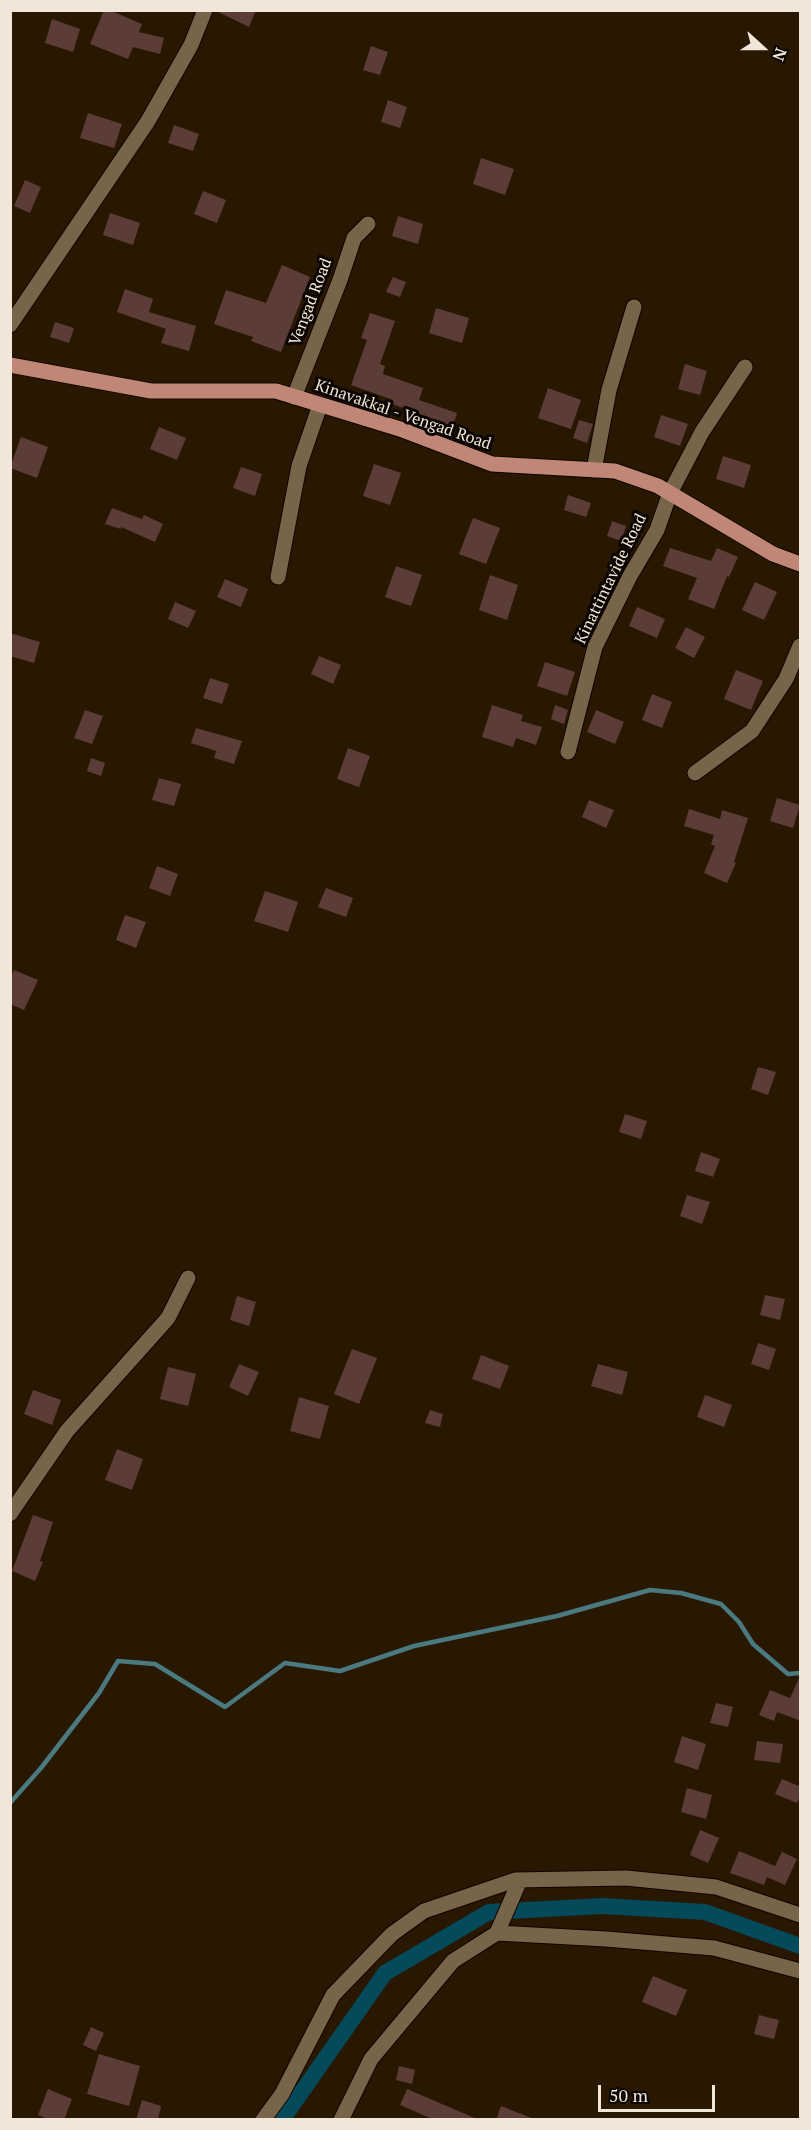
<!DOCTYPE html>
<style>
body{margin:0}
#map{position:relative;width:811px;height:2130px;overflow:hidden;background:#281801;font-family:"PT Serif",serif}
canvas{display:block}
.frame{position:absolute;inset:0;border:12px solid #f1e6d7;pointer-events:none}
.north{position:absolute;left:733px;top:18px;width:60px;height:60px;-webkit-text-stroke:4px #0b0501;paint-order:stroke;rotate:111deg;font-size:16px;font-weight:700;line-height:24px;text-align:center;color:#f1e6d7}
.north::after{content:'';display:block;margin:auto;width:21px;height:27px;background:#f1e6d7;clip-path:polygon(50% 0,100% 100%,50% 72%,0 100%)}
.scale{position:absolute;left:598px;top:2085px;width:117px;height:27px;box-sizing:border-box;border:3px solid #f1e6d7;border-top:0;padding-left:8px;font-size:18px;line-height:21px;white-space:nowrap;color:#f1e6d7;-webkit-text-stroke:4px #0b0501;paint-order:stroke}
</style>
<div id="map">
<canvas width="811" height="2130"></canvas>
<div class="frame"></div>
<div class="north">N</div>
<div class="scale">50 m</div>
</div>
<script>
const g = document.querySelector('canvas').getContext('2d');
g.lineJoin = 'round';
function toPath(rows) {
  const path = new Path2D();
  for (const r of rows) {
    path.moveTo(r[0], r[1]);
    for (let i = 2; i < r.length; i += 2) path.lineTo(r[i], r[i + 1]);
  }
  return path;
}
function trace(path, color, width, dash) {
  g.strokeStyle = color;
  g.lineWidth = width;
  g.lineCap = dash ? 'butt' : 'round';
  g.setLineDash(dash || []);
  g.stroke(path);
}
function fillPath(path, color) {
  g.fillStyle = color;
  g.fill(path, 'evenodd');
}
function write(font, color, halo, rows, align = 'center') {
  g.font = font + ' "PT Serif",serif';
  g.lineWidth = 6;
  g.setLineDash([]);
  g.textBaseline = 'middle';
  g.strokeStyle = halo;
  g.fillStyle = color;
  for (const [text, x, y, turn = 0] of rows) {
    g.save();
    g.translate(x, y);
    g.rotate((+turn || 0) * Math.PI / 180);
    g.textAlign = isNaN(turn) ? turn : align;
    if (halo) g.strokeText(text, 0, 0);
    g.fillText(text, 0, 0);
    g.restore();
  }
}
trace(toPath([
 [10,1803,41,1768,99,1693,118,1661,155,1664,225,1707,285,1663,340,1671,414,1646,557,1616,650,1590,681,1593,721,1604,739,1622,753,1644,788,1674,800,1673]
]), '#4b7980', 4.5);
trace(toPath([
 [282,2120,385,1973,489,1912,603,1906,705,1912,800,1946]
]), '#044a5b', 16);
fillPath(toPath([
 [104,10,109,10,142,24,139,32,164,38,160,54,133,47,128,59,90,44],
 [214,10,256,10,249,27],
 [52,19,80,29,73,52,45,43],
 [371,46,388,52,380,75,363,70],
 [388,100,407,107,400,128,381,122],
 [88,113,122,124,114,148,80,138],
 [174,125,199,134,193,151,168,143],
 [481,158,514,169,505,195,473,184],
 [25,180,41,187,30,213,14,206],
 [203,191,226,200,217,223,194,214],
 [110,213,140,223,133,245,103,235],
 [398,216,423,224,418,244,392,236],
 [282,265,310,277,281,352,251,341,253,337,214,324,226,290,266,303],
 [393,277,406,282,400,297,386,292],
 [125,289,153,299,149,312,196,326,189,351,161,343,166,329,117,312],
 [436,308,469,318,462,343,429,333],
 [370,313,395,321,380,364,385,366,383,374,423,388,419,400,457,413,452,429,435,423,436,420,392,404,393,400,351,385,367,340,361,338],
 [55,322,74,328,69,343,50,337],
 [685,364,707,371,700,395,678,389],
 [548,388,581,400,571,429,538,418],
 [661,415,688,424,680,446,654,437],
 [579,420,593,424,587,443,573,438],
 [159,427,186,438,177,460,150,449],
 [21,437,48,447,37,478,10,468],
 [723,456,751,465,744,488,716,479],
 [374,464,401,473,390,505,363,496],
 [241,467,262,474,255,496,233,488],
 [568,495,591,503,586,517,564,510],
 [112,508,142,519,144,515,163,524,155,542,121,527,121,529,105,524],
 [473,518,500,528,486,564,459,554],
 [612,521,626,526,621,541,607,536],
 [670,548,711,561,717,548,738,557,729,577,727,576,714,609,688,599,697,578,663,566],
 [396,566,422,575,411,606,385,597],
 [490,575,518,585,507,620,479,610],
 [225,579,248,589,241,607,217,597],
 [755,582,777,592,764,620,742,610],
 [175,602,196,611,188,628,168,619],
 [637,607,665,619,657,638,629,626],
 [686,627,705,637,694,658,675,648],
 [10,633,40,642,34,663,10,656],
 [319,656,341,665,333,684,311,674],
 [545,662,575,672,567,696,537,686],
 [736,670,763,681,751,710,724,699],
 [210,678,229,684,222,704,203,698],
 [652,694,672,702,662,728,642,720],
 [492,705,523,715,521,721,542,727,536,745,516,738,513,747,482,737],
 [555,705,568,710,564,724,551,719],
 [85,710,103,716,92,744,74,738],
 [596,710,624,722,615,744,587,732],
 [196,728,242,741,234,764,214,758,216,751,191,743],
 [348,748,370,756,359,787,337,779],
 [91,758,105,763,101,776,87,771],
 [159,778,181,784,174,806,152,800],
 [777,798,800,805,793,828,770,821],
 [589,800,614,810,606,828,582,817],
 [689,809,720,819,722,810,748,818,734,862,736,863,727,883,704,873,715,846,711,844,714,835,684,826],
 [157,866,178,874,170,896,149,888],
 [326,888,353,898,346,917,318,907],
 [265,891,298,902,288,932,254,921],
 [125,915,146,922,136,948,116,940],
 [14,970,38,980,24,1010,10,1004,10,978],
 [758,1067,776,1072,768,1095,751,1089],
 [625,1114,647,1121,641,1139,619,1132],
 [701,1152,720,1159,713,1177,695,1171],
 [687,1195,710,1202,702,1224,680,1216],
 [765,1295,785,1299,780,1320,760,1315],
 [237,1296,256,1302,249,1326,230,1320],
 [758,1343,776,1349,769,1370,751,1364],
 [352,1349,377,1358,359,1404,334,1394],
 [481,1355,509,1366,500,1389,472,1379],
 [239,1364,259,1372,248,1396,229,1387],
 [598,1364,628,1372,622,1395,591,1386],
 [168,1367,196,1374,188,1406,160,1399],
 [33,1390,61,1400,52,1425,24,1414],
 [705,1395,732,1405,724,1427,697,1417],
 [299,1397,329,1406,320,1439,290,1431],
 [430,1410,443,1414,440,1427,425,1423],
 [117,1449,143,1459,132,1490,105,1480],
 [33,1515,53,1522,40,1561,43,1562,35,1581,12,1571],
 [801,1674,801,1721,777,1712,774,1721,759,1715,770,1690,790,1698],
 [716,1703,733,1707,728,1727,710,1723],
 [682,1736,706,1744,698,1770,674,1762],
 [757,1741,783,1744,780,1763,754,1760],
 [782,1779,801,1787,801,1795,797,1803,775,1794],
 [687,1788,712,1795,706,1819,681,1812],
 [700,1830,719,1838,708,1863,690,1855],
 [739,1851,775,1866,782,1852,797,1859,785,1885,767,1877,764,1885,730,1873],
 [653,1976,687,1990,676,2016,642,2002],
 [759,2015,779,2020,774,2039,754,2034],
 [91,2027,104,2033,96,2051,83,2045],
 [99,2054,140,2066,129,2106,87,2094],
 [399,2066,415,2070,412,2084,396,2080],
 [48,2089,72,2099,64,2120,49,2120,38,2115],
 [407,2089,477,2119,477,2120,435,2120,400,2105],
 [142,2100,161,2106,158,2120,136,2120],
 [501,2106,534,2119,534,2120,496,2120]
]), '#5c3c36');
const minor = toPath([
 [10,325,148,121,191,45,205,10],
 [294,397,340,280,354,238,368,224],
 [594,470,609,390,634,307],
 [278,577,299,466,320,405],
 [568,752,595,647,630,576,657,530,670,493,702,432,745,367],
 [695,773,752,731,786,679,800,646],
 [10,1514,67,1431,168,1318,188,1278],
 [497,1933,520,1880],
 [263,2120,282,2094,333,1995,392,1934,424,1911,515,1880,626,1878,716,1887,800,1915],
 [341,2120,371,2059,453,1961,497,1933,606,1939,714,1948,800,1971]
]);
const major = toPath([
 [10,365,151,391,276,391,400,429,492,464,615,471,658,486,773,554,800,564]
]);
trace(minor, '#100400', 17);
trace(major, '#100400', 17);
trace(minor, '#77654a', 15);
trace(major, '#c18776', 15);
write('16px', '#f1e6d7', '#0b0501', [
 ["Vengad Road",311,302,-69],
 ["Kinavakkal - Vengad Road",403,415,19],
 ["Kinattintavide Road",611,579,-64]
]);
</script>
